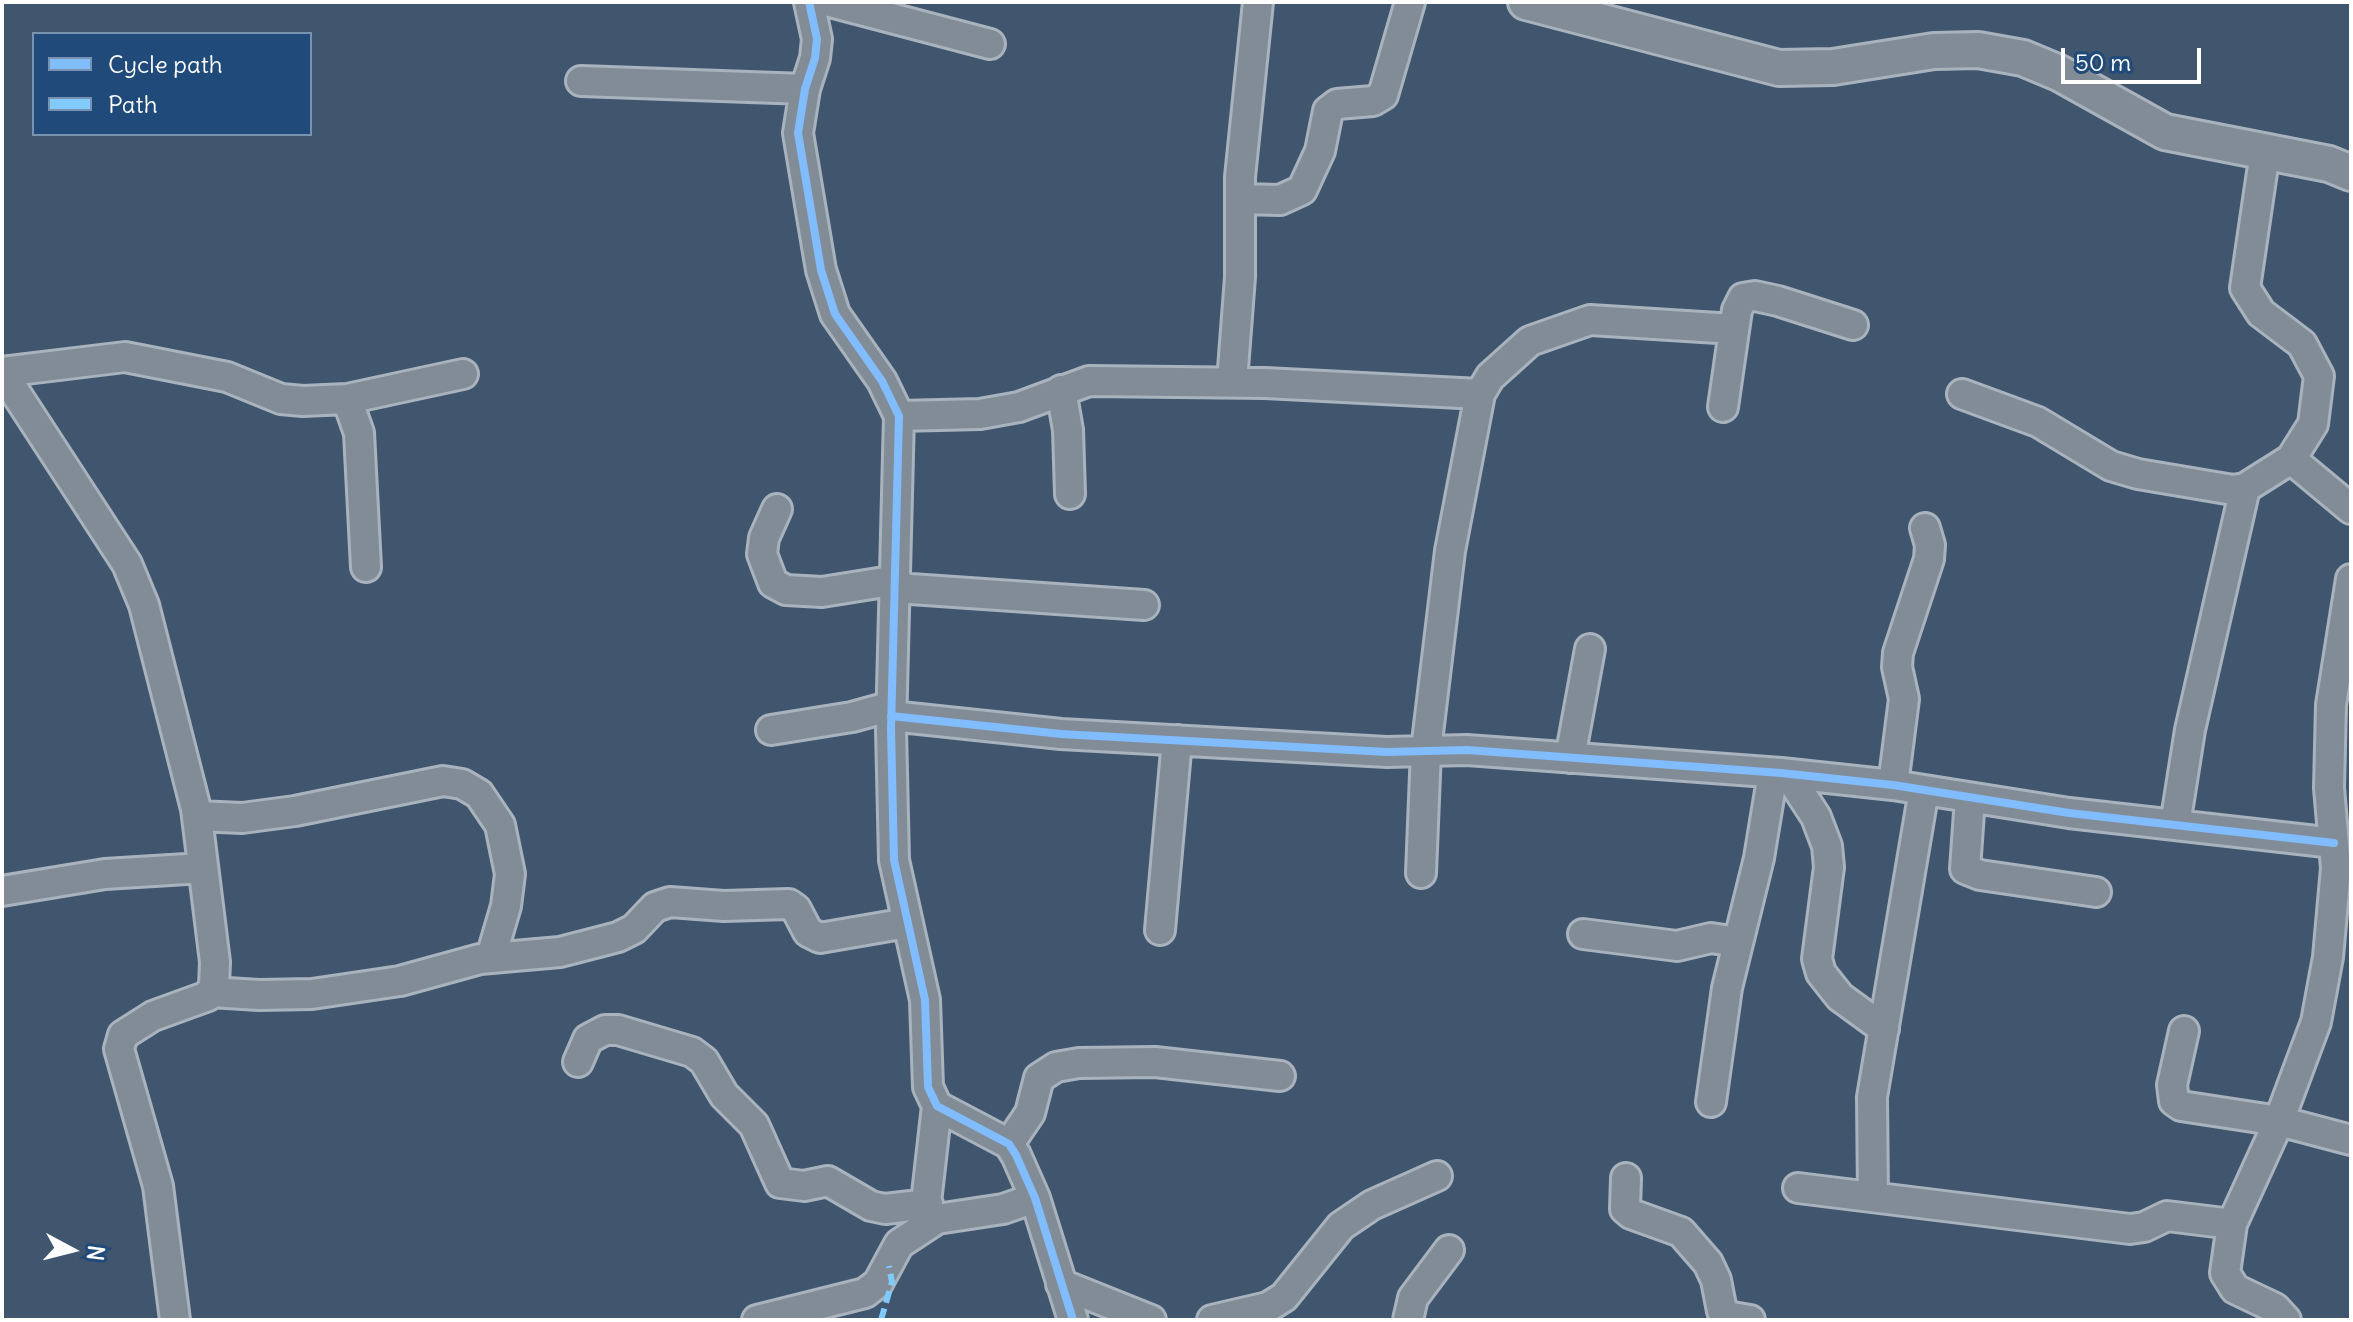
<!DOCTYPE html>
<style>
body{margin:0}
#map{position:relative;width:2353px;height:1322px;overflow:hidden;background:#40566e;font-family:Delius,sans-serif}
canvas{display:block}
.frame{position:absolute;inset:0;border:4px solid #fff;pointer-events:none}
.legend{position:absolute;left:32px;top:32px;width:280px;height:104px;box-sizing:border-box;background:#1f4a7a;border:2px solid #7992af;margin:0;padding:10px 14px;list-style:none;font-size:24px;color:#fff}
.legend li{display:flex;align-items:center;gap:16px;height:40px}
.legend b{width:40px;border:2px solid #7992af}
.north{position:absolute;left:32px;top:1210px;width:80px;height:80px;-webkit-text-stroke:6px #1f4a7a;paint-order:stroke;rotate:97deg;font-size:22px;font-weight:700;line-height:32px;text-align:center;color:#fff}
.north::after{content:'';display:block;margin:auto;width:28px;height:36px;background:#fff;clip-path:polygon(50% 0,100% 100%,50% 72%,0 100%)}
.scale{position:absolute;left:2061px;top:48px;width:140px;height:36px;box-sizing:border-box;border:4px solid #fff;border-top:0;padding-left:10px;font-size:24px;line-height:28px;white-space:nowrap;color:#fff;-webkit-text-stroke:6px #1f4a7a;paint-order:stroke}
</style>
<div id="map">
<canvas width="2353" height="1322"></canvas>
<div class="frame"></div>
<ul class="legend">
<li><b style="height:10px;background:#80bcff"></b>Cycle path</li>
<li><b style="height:10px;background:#80caff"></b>Path</li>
</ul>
<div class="north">N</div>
<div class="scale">50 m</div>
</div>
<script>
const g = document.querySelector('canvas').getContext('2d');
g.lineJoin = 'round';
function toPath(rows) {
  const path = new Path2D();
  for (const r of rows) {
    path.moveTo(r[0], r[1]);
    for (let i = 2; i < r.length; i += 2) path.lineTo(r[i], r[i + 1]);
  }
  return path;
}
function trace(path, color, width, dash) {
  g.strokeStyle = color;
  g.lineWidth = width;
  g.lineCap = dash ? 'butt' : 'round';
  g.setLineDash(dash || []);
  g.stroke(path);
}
const minor = toPath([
 [809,2,817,39,815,58,805,89,798,133,821,270,835,314,882,381,899,416,891,729,894,860,925,1000,928,1087,937,1106,1009,1144,1016,1155,1035,1198,1073,1320],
 [830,2,990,44],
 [581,81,805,89],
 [1241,199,1280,200,1302,190,1320,151,1328,111,1337,104,1373,101,1383,95,1410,2],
 [2,372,127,564,144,605,196,809,215,962,214,986,208,996,153,1016,123,1035,119,1049,158,1186,175,1320],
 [2,372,125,357,227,377,281,399,303,401,347,399,463,374],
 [1232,382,1240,277,1240,177,1258,2],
 [1061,390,1068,430,1070,494],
 [1962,394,2038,422,2111,466,2138,474,2233,490,2245,488,2291,459,2313,424,2319,376,2302,344,2261,313,2245,288,2265,152],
 [347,399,359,433,366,567],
 [1723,407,1737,310,1743,298,1755,296,1778,301,1853,325],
 [899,416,980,414,1019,407,1089,381,1265,383,1480,394],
 [2291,459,2351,509],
 [777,509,764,538,762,554,773,583,786,590,822,592,897,580],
 [896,588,1144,605],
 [891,716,1061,734,1387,752,1467,750,1781,773,1893,785,2069,813,2334,843],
 [771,730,852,717,892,706],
 [1570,758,1590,649],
 [1788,774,1816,817,1827,846,1829,867,1817,959,1821,973,1840,997,1884,1029],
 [1893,785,1904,699,1897,667,1898,653,1929,559,1930,545,1925,528],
 [1970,798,1965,869,1980,875,2096,892],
 [197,816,242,818,295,811,443,781,462,784,479,794,500,825,510,874,506,906,491,957],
 [2175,825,2190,730,2245,488],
 [1421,873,1426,750,1450,551,1480,394,1490,377,1530,341,1590,320,1734,329],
 [2,891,105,874,203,868],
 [1160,930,1177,740],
 [1583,934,1677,946,1711,938,1737,942],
 [211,992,259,995,312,994,400,981,480,959,560,952,618,937,634,929,655,907,670,902,724,906,789,904,796,909,808,932,820,938,907,923],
 [2184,1031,2172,1085,2174,1101,2181,1106,2279,1121,2351,1140],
 [578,1062,588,1039,605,1030,618,1030,692,1052,704,1061,724,1095,754,1125,780,1183,804,1186,828,1181,871,1206,885,1209,928,1204],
 [1711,1102,1727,988,1759,858,1773,773],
 [1009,1144,1030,1113,1039,1078,1056,1067,1079,1063,1155,1062,1280,1076],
 [1626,1178,1625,1209,1631,1214,1681,1232,1708,1263,1716,1280,1722,1311,1726,1316,1750,1320],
 [1798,1188,2130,1229,2144,1227,2167,1216,2232,1224],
 [1873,1196,1872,1097,1924,790],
 [924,1220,937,1106],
 [1061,1284,1151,1320],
 [757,1320,865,1293,878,1283,899,1244,937,1219,1003,1209,1035,1198],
 [1212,1320,1268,1307,1284,1297,1341,1226,1372,1205,1437,1176],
 [1408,1320,1413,1298,1449,1250],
 [2286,1320,2275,1308,2235,1289,2225,1273,2232,1224,2279,1121,2316,1022,2328,957,2336,868,2329,788,2331,705,2351,579]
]);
const major = toPath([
 [1526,2,1779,68,1833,67,1934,51,1978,50,2023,58,2059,73,2165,132,2329,164,2351,173]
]);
trace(minor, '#a9b3be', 34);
trace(major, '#a9b3be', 40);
trace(minor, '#818c97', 28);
trace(major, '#818c97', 34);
trace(toPath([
 [881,1320,892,1282,889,1266]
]), '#80caff', 6, [12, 6]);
trace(toPath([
 [809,2,817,39,815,58,805,89,798,133,821,270,835,314,882,381,899,416,891,729,894,860,925,1000,928,1087,937,1106,1009,1144,1016,1155,1035,1198,1073,1320],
 [891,716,1061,734,1387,752,1467,750,1781,773,1893,785,2069,813,2334,843]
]), '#80bcff', 8);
</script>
